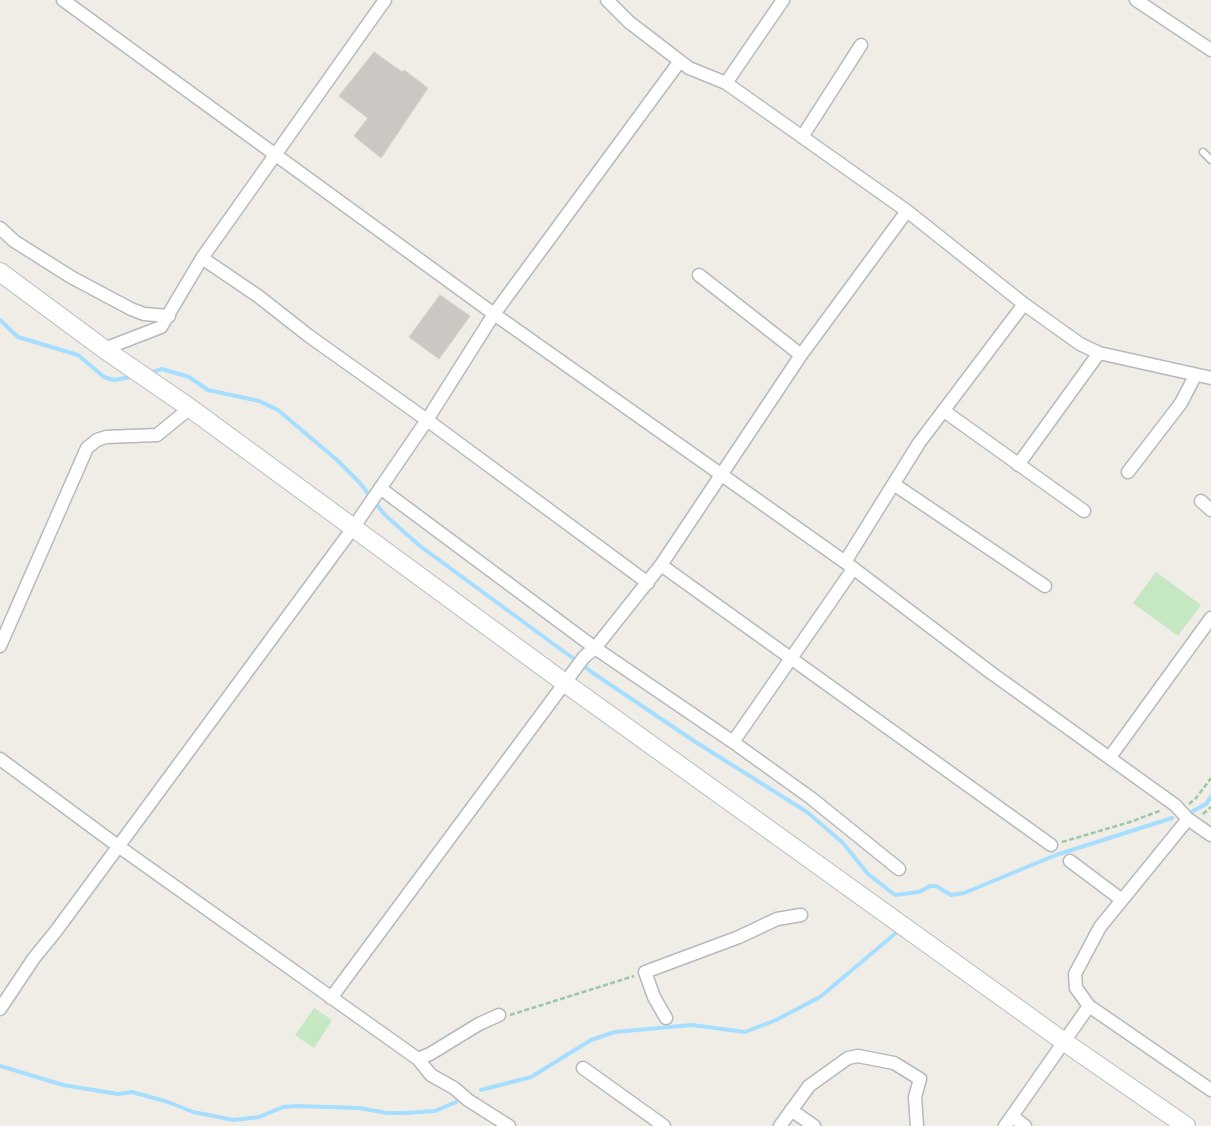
<!DOCTYPE html>
<style>
body{margin:0}
canvas{display:block;background:#f0ede6}
</style>
<canvas width="1211" height="1126"></canvas>
<script>
const g = document.querySelector('canvas').getContext('2d');
g.lineJoin = 'round';
function fillPath(path, color) {
  g.fillStyle = color;
  g.fill(path, 'evenodd');
}
function toPath(rows) {
  const path = new Path2D();
  for (const r of rows) {
    path.moveTo(r[0], r[1]);
    for (let i = 2; i < r.length; i += 2) path.lineTo(r[i], r[i + 1]);
  }
  return path;
}
function trace(path, color, width, dash) {
  g.strokeStyle = color;
  g.lineWidth = width;
  g.lineCap = dash ? 'butt' : 'round';
  g.setLineDash(dash || []);
  g.stroke(path);
}
fillPath(toPath([
 [1156,572,1201,605,1178,636,1133,603],
 [314,1008,332,1020,314,1048,295,1035]
]), '#c5e7c2');
trace(toPath([
 [0,320,18,337,78,355,104,377,114,380,132,377],
 [149,373,162,369,189,377,208,390,259,401,278,410,337,460,359,482,385,515,420,546,593,673,694,741,807,812,843,843,868,874,895,895,919,892,930,886,936,886,951,895,964,893,1056,855,1172,818],
 [1193,811,1206,804,1211,797],
 [0,1066,63,1085,118,1094,132,1092,168,1102,193,1112,234,1120,259,1117,283,1107,297,1106,359,1108,387,1113,405,1113,435,1111,456,1102],
 [481,1090,531,1077,591,1040,615,1032,692,1025,745,1032,776,1020,820,997,896,933]
]), '#a6deff', 4);
const building = toPath([
 [374,52,402,72,404,70,428,88,381,158,354,136,368,118,339,96,374,52],
 [440,295,470,316,439,359,409,337,440,295]
]);
fillPath(building, '#cbc8c3');
trace(building, '#d5cec4', 1);
const lane = toPath([
 [1203,152,1211,160]
]);
const street = toPath([
 [63,0,494,314,845,562,990,672,1175,805,1188,819,1211,835],
 [607,0,629,22,689,68,726,83,907,211,1024,304,1080,344,1099,353,1211,378],
 [1136,0,1211,50],
 [726,83,783,0],
 [802,137,861,45],
 [0,228,14,241,71,277,131,309,144,314,169,316],
 [202,258,258,296,309,336,427,420,648,583],
 [699,275,801,355],
 [104,349,161,327,202,258,385,0],
 [944,411,1084,511],
 [1018,465,1099,353],
 [1128,472,1181,403,1195,376],
 [895,485,1045,586],
 [380,488,595,648,733,742,811,798,899,869],
 [1201,501,1211,510],
 [845,562,919,443,1024,304],
 [661,565,1051,845],
 [0,646,87,448,97,440,106,437,157,435,190,408],
 [733,742,853,569],
 [1110,757,1211,618],
 [0,759,118,846,418,1059,431,1075,454,1088,468,1100,509,1126],
 [1188,819,1100,927,1075,974,1076,988,1089,1006,1211,1090],
 [1070,861,1122,900],
 [331,998,584,657,595,648,661,565,801,355,907,211],
 [0,1009,34,958,56,931,353,528,427,420,494,314,680,61],
 [666,1018,654,997,645,972,739,937,777,919,801,915],
 [418,1059,430,1054,479,1024,499,1015],
 [583,1068,664,1126],
 [791,1110,814,1126],
 [1012,1116,1025,1126],
 [780,1126,809,1086,848,1058,858,1056,894,1063,920,1079,915,1097,917,1126],
 [1005,1126,1089,1006]
]);
const secondary = toPath([
 [0,272,104,349,190,408,565,683,1063,1041,1186,1126]
]);
trace(lane, '#b6b9bc', 9);
trace(street, '#b6b9bc', 15);
trace(secondary, '#b7bbbf', 20);
trace(toPath([
 [1189,804,1196,798,1211,778],
 [1203,814,1211,807],
 [1062,842,1130,822,1162,810],
 [510,1015,634,976]
]), '#9bc8a6', 2.5, [5, 2.5]);
trace(lane, '#fff', 6);
trace(street, '#fff', 12);
trace(secondary, '#fff', 18);
</script>
